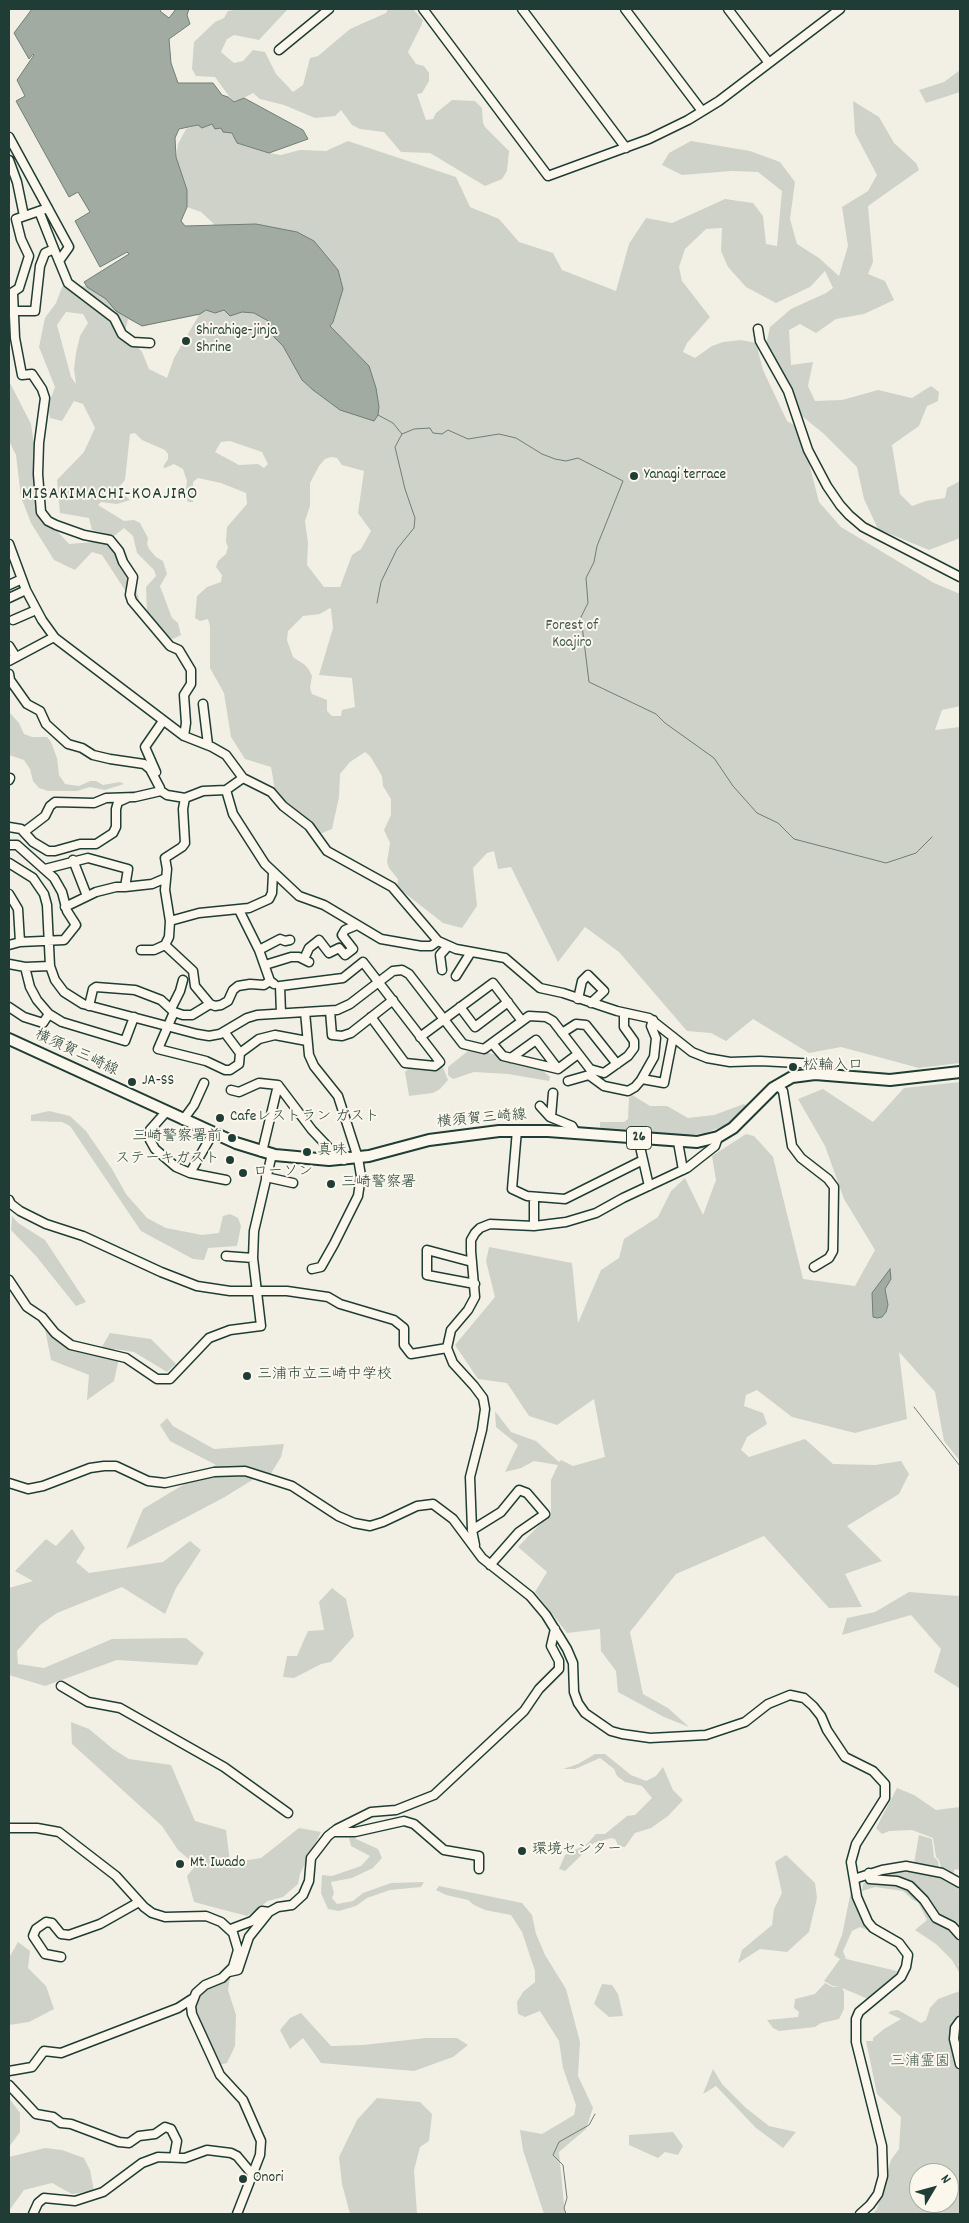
<!DOCTYPE html>
<meta charset="utf-8">
<style>
body{margin:0}
#map{position:relative;width:969px;height:2223px;overflow:hidden;background:#f2f0e5;font-family:Dekko,sans-serif}
canvas{display:block}
.frame{position:absolute;inset:0;border:10px solid #1f3d34;pointer-events:none}
.north{position:absolute;left:909px;top:2163px;width:50px;height:50px;box-sizing:border-box;background:#fbf7ec;border:1px solid #a3ada2;border-radius:50%;rotate:53deg;font-size:14px;font-weight:700;line-height:20px;text-align:center;color:#1f3d34}
.north::after{content:'';display:block;margin:auto;width:18px;height:22px;background:#1f3d34;clip-path:polygon(50% 0,100% 100%,50% 72%,0 100%)}
</style>
<div id="map">
<canvas width="969" height="2223"></canvas>
<div class="frame"></div>
<div class="north">N</div>
</div>
<script>
const g = document.querySelector('canvas').getContext('2d');
g.lineJoin = 'round';
function fillPath(path, color) {
  g.fillStyle = color;
  g.fill(path, 'evenodd');
}
function toPath(rows) {
  const path = new Path2D();
  for (const r of rows) {
    path.moveTo(r[0], r[1]);
    for (let i = 2; i < r.length; i += 2) path.lineTo(r[i], r[i + 1]);
  }
  return path;
}
function trace(path, color, width, dash) {
  g.strokeStyle = color;
  g.lineWidth = width;
  g.lineCap = dash ? 'butt' : 'round';
  g.setLineDash(dash || []);
  g.stroke(path);
}
function write(font, color, halo, rows, align = 'center') {
  g.font = font + ' Dekko,"Klee One",sans-serif';
  g.lineWidth = 4;
  g.setLineDash([]);
  g.textBaseline = 'middle';
  g.strokeStyle = halo;
  g.fillStyle = color;
  for (const [text, x, y, turn = 0] of rows) {
    g.save();
    g.translate(x, y);
    g.rotate((+turn || 0) * Math.PI / 180);
    g.textAlign = isNaN(turn) ? turn : align;
    if (halo) g.strokeText(text, 0, 0);
    g.fillText(text, 0, 0);
    g.restore();
  }
}
fillPath(toPath([
 [239,9,288,9,259,40,234,35,227,39,221,52,234,63,243,61,253,50,265,52,276,74,293,92,303,85,310,58,318,56,350,29,386,13,388,9,413,9,423,20,421,26,408,52,416,64,424,66,429,73,429,81,422,93,417,94,426,120,433,119,436,113,452,100,475,101,482,108,483,123,485,127,509,151,507,171,502,179,485,186,430,153,401,152,384,132,360,129,352,125,341,110,335,116,315,118,284,105,260,99,253,93,234,103,215,77,196,76,192,69,194,42,215,22,224,18,228,11],
 [960,70,960,92,926,103,919,90,944,82],
 [853,101,879,117,894,143,916,163,919,170,868,206,873,262,868,274,885,281,894,300,864,314,836,319,816,333,800,324,789,330,791,365,813,362,808,386,815,401,842,400,878,390,912,398,931,386,939,392,938,401,927,406,919,426,892,445,900,494,912,506,926,501,945,498,947,488,960,481,960,538,929,550,878,529,864,499,857,467,824,434,802,416,766,345,770,327,791,309,826,293,833,288,825,271,810,287,776,303,746,287,728,267,721,251,722,228,706,229,685,249,679,267,682,281,710,317,687,343,683,352,695,358,712,346,723,342,741,340,756,343,763,370,787,421,796,426,809,463,819,502,841,527,934,583,960,594,960,706,942,710,935,730,960,727,960,1063,919,1068,841,1047,809,1053,753,1019,726,1041,711,1033,687,1031,619,952,585,927,558,962,511,867,498,869,494,851,487,853,473,868,477,906,462,928,443,923,397,887,398,879,389,868,387,862,390,843,384,830,391,815,391,799,383,786,382,776,370,756,365,752,350,762,340,774,339,797,332,829,320,834,286,803,275,790,271,767,245,759,231,737,224,693,210,668,210,626,208,619,200,621,195,618,197,596,207,587,221,582,222,575,216,567,218,561,226,554,228,547,226,542,227,527,247,504,246,493,221,483,198,478,193,482,193,502,188,502,183,490,186,488,187,481,183,469,174,464,165,468,163,467,168,459,168,454,165,450,142,440,135,433,130,434,125,480,117,489,130,500,117,504,101,502,98,505,124,521,134,520,140,523,148,538,147,544,149,549,156,557,163,561,167,574,160,586,172,618,178,623,181,635,173,639,168,638,147,613,146,587,156,576,154,570,137,553,133,536,124,528,114,536,92,530,89,518,60,513,57,480,84,452,95,428,83,404,74,401,62,421,50,418,48,406,55,387,39,347,45,318,56,303,63,285,113,288,214,224,201,212,187,207,187,190,176,157,178,144,186,129,198,125,212,124,232,133,237,143,269,153,281,155,300,150,326,151,348,141,456,177,470,207,499,219,519,242,553,253,562,270,616,291,629,244,646,218,672,223,725,199,753,203,763,216,766,244,777,246,782,191,758,172,731,171,682,175,662,165,669,153,691,141,750,151,780,162,795,182,790,219,797,244,819,258,839,276,848,246,842,207,868,191,877,175,855,133],
 [66,312,83,314,88,323,80,336,76,353,74,369,76,384,71,377,57,325],
 [199,315,174,358,167,378,149,369,142,352,125,332,128,319,142,326],
 [230,441,262,452,268,464,264,468,258,464,239,465,215,452,221,442],
 [331,457,337,458,342,465,364,471,358,513,371,531,361,549,352,555,340,587,324,587,307,565,308,543,305,521,310,506,310,483,319,466,325,459],
 [330,608,331,609,333,628,319,675,352,678,355,707,342,710,341,716,332,716,327,711,327,700,312,694,310,688,312,676,309,670,305,665,293,657,287,640,288,631,303,616,320,614],
 [9,381,31,424,41,494,47,520,69,544,106,541,131,564,139,601,136,615,125,590,102,555,92,552,75,570,54,560,31,523,21,497,16,455,10,443],
 [9,712,19,723,24,734,32,737,47,737,51,742,57,758,59,775,65,784,79,786,90,781,96,781,103,785,120,782,124,784,105,790,90,787,77,791,48,791,39,788,33,781,30,769,24,760,9,755],
 [468,1051,486,1052,541,1069,550,1077,549,1081,508,1074,474,1072,453,1079,448,1075,448,1067],
 [442,1065,448,1080,440,1089,433,1093,409,1096,405,1072,408,1069,435,1070],
 [960,1082,960,1461,944,1441,935,1392,899,1352,907,1419,855,1433,792,1417,757,1390,746,1395,744,1406,763,1413,767,1424,747,1437,741,1450,749,1457,805,1439,833,1464,875,1465,901,1461,909,1474,899,1494,847,1526,882,1561,845,1574,862,1607,829,1608,764,1536,676,1574,630,1632,643,1694,668,1708,689,1727,664,1717,618,1692,616,1671,601,1651,600,1629,567,1633,535,1592,547,1572,518,1547,551,1513,551,1480,558,1465,534,1461,521,1468,505,1472,518,1445,496,1427,495,1411,511,1432,536,1441,559,1462,561,1460,573,1466,605,1457,594,1399,557,1425,529,1416,507,1383,478,1379,455,1345,495,1297,486,1261,489,1247,572,1263,578,1323,601,1270,619,1258,624,1239,658,1217,671,1191,685,1178,703,1215,716,1180,712,1156,746,1134,754,1136,773,1157,803,1279,855,1286,875,1250,844,1199,825,1146,798,1099,823,1089,873,1122,904,1088],
 [632,1095,650,1106,667,1106,688,1118,714,1115,744,1104,747,1106,738,1116,722,1127,704,1133,681,1136,604,1130,600,1127,600,1122,624,1122,628,1119,629,1098],
 [49,1111,70,1116,86,1131,112,1169,126,1194,147,1218,166,1228,202,1235,219,1233,223,1216,230,1214,238,1218,241,1226,237,1246,208,1248,204,1260,193,1259,141,1231,70,1126,62,1122,31,1121,31,1115],
 [12,1216,18,1223,45,1240,86,1302,76,1306,36,1256,11,1230],
 [45,1329,69,1347,97,1355,110,1333,151,1339,176,1364,167,1372,134,1352,114,1349,119,1358,114,1381,87,1400,89,1375,51,1360],
 [167,1418,173,1426,214,1449,284,1444,281,1457,270,1475,259,1476,223,1498,126,1549,143,1509,216,1465,170,1441,160,1425],
 [72,1529,85,1548,76,1562,89,1573,163,1562,190,1541,201,1550,176,1588,165,1614,122,1587,57,1613,40,1625,17,1651,18,1664,44,1668,112,1639,186,1638,204,1653,197,1665,117,1660,45,1686,9,1675,9,1588,33,1581,15,1571,46,1539,56,1546],
 [332,1588,346,1599,354,1636,331,1662,321,1664,294,1678,283,1677,287,1656,297,1656,308,1631,324,1630,319,1602],
 [909,1592,958,1596,960,1594,960,1692,959,1688,934,1672,941,1649,911,1615,842,1635,847,1618,875,1612],
 [71,1722,89,1729,113,1749,129,1759,171,1765,195,1821,226,1830,230,1863,261,1858,299,1828,321,1832,300,1874,298,1884,283,1897,268,1901,247,1916,194,1902,187,1876,196,1865,178,1850,162,1826,72,1744],
 [595,1754,605,1754,631,1775,646,1781,656,1776,663,1767,673,1790,683,1800,668,1816,651,1828,635,1833,625,1847,619,1847,615,1839,611,1838,594,1843,565,1871,559,1869,565,1855,587,1844,596,1834,605,1834,627,1816,635,1815,652,1798,642,1786,625,1782,617,1776,614,1769,600,1758,575,1769,563,1769,578,1764],
 [897,1788,914,1795,936,1810,960,1807,960,1870,955,1869,953,1874,941,1868,939,1860,936,1857,933,1838,912,1830,889,1831,882,1834,876,1828],
 [919,1835,932,1839,934,1857,938,1861,939,1869,914,1863],
 [349,1838,354,1838,378,1849,382,1858,373,1868,352,1878,331,1882,334,1893,332,1898,337,1904,353,1901,363,1893,391,1883,424,1882,421,1887,390,1890,367,1898,356,1906,339,1911,328,1909,321,1893,322,1875,332,1876,361,1866,370,1856,351,1846],
 [786,1855,815,1883,817,1898,809,1932,787,1952,760,1949,738,1963,742,1950,772,1925,774,1909,782,1893,775,1862],
 [903,1870,924,1871,960,1884,960,1965,957,1963,960,1967,960,1974,952,1960,936,1944,915,1930,927,1920,918,1902,913,1900,903,1891,875,1887,862,1891,863,1884,866,1882,896,1883,916,1893,933,1920,946,1920,937,1913,921,1890,909,1881,876,1876],
 [439,1886,522,1903,532,1915,536,1934,545,1955,566,1989,580,2042,578,2076,593,2108,586,2129,559,2152,565,2214,544,2214,523,2150,520,2130,542,2134,574,2115,576,2105,563,2068,559,2041,540,2011,525,2017,518,2014,517,2002,523,1992,535,1982,535,1971,522,1932,511,1915,485,1910,474,1905,468,1900,446,1895,436,1890],
 [851,1891,860,1915,872,1932,860,1927,852,1931,843,1951,846,1959,901,1972,868,1999,842,1988,844,1992,844,2009,839,2019,821,2023,815,2027,779,2031,773,2028,767,2020,798,2017,799,2012,794,2008,795,1999,815,1994,825,1983,833,1987,840,1987,833,1986,824,1981,840,1959,834,1955,842,1935],
 [18,1942,30,1951,28,1968,46,1986,54,2009,29,2022,9,2025,9,1958],
 [230,1978,228,1990,236,2015,235,2046,227,2063,215,2066,197,2020,196,2001,210,1985],
 [602,1984,612,1985,618,1994,623,2016,609,2017,594,2004],
 [960,1991,960,1998,958,2000,960,1999,960,2214,872,2214,877,2209,891,2160,899,2149,901,2117,877,2094,866,2041,873,2041,873,2038,884,2029,901,2019,888,2013,891,2011,898,2010,921,2023,926,2020,930,2008,938,1999],
 [919,2173,949,2173,949,2203,919,2203],
 [301,2013,331,2046,363,2045,426,2038,457,2038,468,2045,453,2057,414,2071,321,2063,303,2038,290,2049,280,2030,290,2018],
 [713,2069,722,2084,746,2108,769,2126,796,2132,783,2148,756,2128,716,2086,703,2094],
 [9,2098,20,2113,20,2132,9,2147],
 [377,2098,420,2102,432,2114,429,2141,420,2147,414,2170,417,2214,350,2214,342,2184,339,2157,357,2120],
 [673,2132,683,2146,678,2155,665,2152,658,2158,629,2145,629,2135],
 [45,2148,62,2150,84,2158,90,2170,94,2191,72,2194,52,2183,24,2190,9,2211,9,2157]
]), '#cfd2c8');
const water = toPath([
 [32,9,161,9,160,11,169,18,176,9,189,9,187,15,190,24,169,39,171,63,178,83,213,83,222,95,228,97,234,102,244,98,303,130,308,139,269,153,237,143,232,133,223,132,221,128,215,129,212,124,202,128,198,125,179,129,175,138,176,157,187,190,187,207,181,221,185,226,256,224,297,232,314,241,338,270,343,289,333,322,330,326,369,366,376,388,379,407,378,415,374,421,340,410,313,390,302,380,283,346,274,337,270,322,254,313,242,312,230,316,224,310,215,313,206,310,200,314,142,326,116,311,106,299,87,287,84,282,129,254,127,252,100,267,75,221,90,212,78,192,69,197,16,101,25,96,17,80,34,55,33,54,29,59,14,33,32,9],
 [890,1269,891,1279,885,1289,888,1305,886,1312,882,1317,877,1318,873,1317,872,1293,890,1269]
]);
fillPath(water, '#a2aba1');
trace(water, '#6e7f75', 1);
trace(toPath([
 [378,415,393,423,402,434,414,429,430,428,433,433,442,434,448,430,468,439,499,434,516,438,542,454,555,459,566,461,578,458,623,481,597,546,594,562,586,578,588,603,581,617,589,682,656,714,665,723,714,758,733,786,757,813,778,823,794,839,886,863,916,853,932,837],
 [377,603,381,582,397,549,414,528,415,518,405,489,395,447,402,434],
 [914,1407,960,1466],
 [566,2214,564,2208,567,2198,563,2165,553,2155,559,2142,589,2125,595,2114]
]), '#6e7f75', 1);
const minor = toPath([
 [423,9,548,176,649,139,688,120,719,101,840,9],
 [522,9,626,148],
 [625,9,702,111],
 [728,9,769,63],
 [279,50,329,9],
 [9,137,69,247,59,261],
 [9,160,17,182,24,216],
 [39,211,54,249],
 [13,293,15,338,22,375,32,374,42,389,45,398,39,443,38,474,41,512,48,521,56,525,84,535,110,540,119,551,123,562,133,577,130,595,132,601,170,646,179,650,191,670,191,684,184,695,186,723,184,736],
 [10,294,19,288,29,256,21,239,16,219,48,208],
 [13,311,35,311,40,266,45,253,54,249,68,283,114,318,122,334,133,342,150,343],
 [758,329,760,341,788,391,808,450,827,486,840,505,849,515,863,527,960,577],
 [9,544,26,590,42,620,55,638,184,736,212,747,226,755,243,778,271,792,283,806,309,826,327,851,392,887,438,941,456,949,505,958,540,988,563,993,617,1011,649,1018,692,1052,707,1058,730,1062,760,1061,818,1064,828,1068,831,1075],
 [9,585,22,579],
 [9,598,26,590],
 [13,620,36,610],
 [9,646,16,657],
 [9,661,54,637],
 [9,674,10,680,27,704,40,711,46,724,68,744,82,748,93,755,110,759,144,764,150,769,160,788],
 [203,704,208,745],
 [156,772,145,747,163,721],
 [9,780,10,778],
 [226,790,233,814,265,864,299,896,324,905,381,939,421,946,431,946,438,941],
 [9,827,21,829,33,842,48,851,55,851,80,844,96,844,113,833,116,827,116,809,118,802,127,798],
 [24,832,45,816,50,806,55,802,94,803,106,798,135,797,161,791,167,795,185,798,203,791,226,790,243,778],
 [9,845,17,845,54,878,62,892,67,911,76,925,64,940,20,942,9,945],
 [73,860,87,896],
 [9,863,33,878,44,894,47,905,50,966,55,980,64,992,83,1004,197,1034,209,1036,220,1034,247,1018,257,1015,337,1010,350,1004,393,971,402,970,409,974,463,1044,484,1049,529,1016,546,1017,553,1021,590,1069,604,1073,628,1056,634,1048,634,1041,624,1027,624,1013],
 [45,869,88,858,128,869,125,887,116,887,96,892,65,907],
 [125,887,152,884,166,878],
 [9,894,18,909,20,942],
 [239,910,259,950,270,981,274,984],
 [170,921,199,913,249,908,269,899,272,893,273,873],
 [165,945,193,971,195,986,210,1004],
 [141,950,154,950,165,945,169,937,170,921,165,890,167,869,165,858,182,847,185,843,183,809,185,798],
 [259,950,280,939,285,941,290,940],
 [304,959,309,948,319,940,329,953,339,948,345,955,353,949,342,935,345,930,357,925],
 [9,964,25,967,50,966],
 [265,965,291,957,299,957,309,962],
 [25,967,30,987,37,1000,49,1014,62,1022,125,1041,134,1017],
 [442,970,440,955,448,946],
 [456,976,471,952],
 [578,999,582,981,588,975,604,991,591,1003],
 [89,1006,93,989,96,987,135,990,161,1000,174,1012,158,1049,206,1061,225,1070,230,1070,239,1064,240,1053,225,1033],
 [9,1007,24,1017,43,1023,49,1014],
 [460,1007,475,1027,508,1002],
 [171,1009,180,991,183,980],
 [330,1011,332,1035,342,1036,351,1033,393,1000],
 [174,1012,183,1015,192,1015,210,1004,215,1006,221,1005,228,1001,233,990,238,986,250,984,264,985,270,981],
 [305,1012,309,1055,314,1066,338,1096,358,1158,361,1176,358,1196,334,1244,321,1267,312,1269],
 [281,1013,280,986,343,978,363,962,440,1062,435,1066,405,1063,371,1017],
 [562,1033,576,1024,586,1025,617,1064],
 [420,1037,493,983,522,1021],
 [492,1043,503,1056,558,1069,578,1054],
 [240,1053,259,1039,275,1035,307,1041],
 [511,1058,536,1040,558,1069],
 [642,1079,664,1083,673,1037],
 [568,1081,589,1075,604,1086,628,1091,635,1087,641,1080,654,1057,656,1038,651,1026,653,1020],
 [777,1085,783,1091,792,1146,801,1158,828,1179,834,1187,833,1251,829,1258,814,1267],
 [231,1090,239,1092,259,1083,278,1085,312,1130,331,1150,344,1160],
 [540,1106,550,1117,572,1126,576,1133],
 [166,1112,150,1130,150,1140,155,1149,176,1167,190,1173,226,1180],
 [551,1117,553,1093],
 [183,1120,194,1105,204,1083],
 [517,1130,512,1189,527,1196,565,1199,643,1160],
 [638,1138,649,1186],
 [678,1142,683,1170],
 [262,1152,278,1085],
 [190,1173,213,1133],
 [266,1177,293,1183],
 [9,1200,11,1204,20,1211,46,1224,83,1236,161,1272,197,1286,230,1291,287,1291,328,1297,340,1304,394,1320,404,1328,404,1345,411,1354,447,1348],
 [534,1226,534,1197],
 [226,1256,253,1258],
 [472,1262,427,1250,427,1275,475,1284],
 [9,1280,27,1307,42,1317,55,1333,71,1345,126,1358,157,1379,170,1379,209,1338,230,1330,261,1326,253,1258,254,1231,272,1154],
 [9,1483,28,1489,43,1486,90,1468,104,1466,116,1466,148,1481,165,1483,214,1472,245,1471,292,1486,338,1516,354,1523,370,1526,383,1522,417,1506,433,1504,453,1519,482,1558,530,1596,546,1615,567,1649,573,1663,574,1692,578,1703,585,1713,611,1731,622,1734,650,1738,706,1735,745,1722,768,1704,790,1695,804,1698,813,1706,821,1716,827,1730,845,1757,873,1771,885,1784,885,1798,856,1844,851,1862,857,1897,868,1922,873,1928,899,1943,908,1955,906,1967,901,1977,859,2012,856,2019,856,2042,882,2146,883,2176,878,2194,870,2205,860,2214],
 [472,1530,501,1512,519,1490,527,1493,545,1514,519,1532,490,1565],
 [475,1545,472,1530,470,1477,482,1430,485,1409,483,1398,474,1386,453,1363,447,1348,451,1330,468,1310,475,1297,471,1251,471,1240,475,1233,480,1228,490,1224,534,1226,566,1222,596,1213,623,1198,687,1168,715,1146,718,1137],
 [61,1686,88,1702,120,1708,224,1767,288,1813],
 [9,1828,37,1828,59,1832,116,1876,144,1907,152,1913,165,1917,206,1916,221,1922,233,1933,238,1950,233,1967,222,1978,205,1985,196,1993,191,2006,192,2014,220,2075,243,2100,261,2141,260,2155,237,2214],
 [333,1832,355,1832,404,1821,414,1824,444,1850,479,1856,479,1869],
 [869,1873,870,1879,897,1881,910,1886,924,1900,936,1918,952,1926,960,1935],
 [854,1879,882,1870,906,1866,942,1873,960,1883],
 [231,1929,252,1921,262,1911,269,1912],
 [61,1957,45,1954,33,1936,36,1929,46,1922,52,1923,61,1934,69,1935,100,1924,139,1902],
 [229,1972,238,1970,249,1937,269,1912,278,1907,292,1905,303,1895,309,1881,311,1858,328,1836,337,1829,371,1812,396,1810,434,1795,524,1711,539,1689,559,1669,559,1661,551,1646,555,1629],
 [960,2021,955,2028,954,2039,960,2064],
 [9,2071,32,2067,44,2051,61,2053,178,2008,192,1999],
 [9,2085,36,2114,53,2117,61,2123,71,2124,119,2142,129,2143,139,2136,155,2134,165,2127,171,2129,177,2141,174,2157],
 [33,2214,38,2203,44,2198,75,2201,103,2192,142,2163,158,2157,185,2158,207,2150,231,2153,237,2156,252,2174]
]);
const major = toPath([
 [9,1039,236,1143,275,1155,329,1160,369,1156,429,1140,499,1131,548,1131,697,1142,718,1137,733,1128,773,1088,792,1077,815,1074,890,1080,960,1072]
]);
trace(minor, '#1f3d34', 11);
trace(major, '#1f3d34', 14);
trace(minor, '#fbf7ec', 8);
trace(major, '#fbf7ec', 10);
for (const [x, y, r, color] of [
 [186,341,5,"#1f3d34"],
 [634,476,5,"#1f3d34"],
 [793,1067,5,"#1f3d34"],
 [132,1082,5,"#1f3d34"],
 [220,1118,5,"#1f3d34"],
 [232,1138,5,"#1f3d34"],
 [307,1152,5,"#1f3d34"],
 [230,1160,5,"#1f3d34"],
 [243,1173,5,"#1f3d34"],
 [331,1184,5,"#1f3d34"],
 [247,1376,5,"#1f3d34"],
 [522,1851,5,"#1f3d34"],
 [180,1864,5,"#1f3d34"],
 [243,2179,5,"#1f3d34"]
]) {
  const dot = new Path2D();
  dot.arc(x, y, r, 0, 2 * Math.PI);
  g.fillStyle = color;
  g.fill(dot);
  trace(dot, '#fbf7ec', 2);
}
for (const [x, y, w] of [
 [639,1138,25]
]) {
  const box = new Path2D();
  box.roundRect(x - w / 2, y - 11.5, w, 23, 4);
  g.fillStyle = '#fbf7ec';
  g.fill(box);
  trace(box, '#1f3d34', 1);
}
write('bold 14px', '#1f3d34', null, [
 ["26",639,1138]
]);
write('15px', '#1f3d34', '#fbf7ec', [
 ["Shirahige-jinja",196,332],
 ["Shrine",196,349],
 ["Yanagi terrace",644,476],
 ["松輪入口",803,1067],
 ["JA-SS",142,1082],
 ["Cafeレストラン ガスト",230,1118],
 ["三崎警察署前",222,1138,"right"],
 ["真味",317,1152],
 ["ステーキガスト",220,1160,"right"],
 ["ローソン",253,1173],
 ["三崎警察署",341,1184],
 ["三浦市立三崎中学校",257,1376],
 ["環境センター",532,1851],
 ["Mt. Iwado",190,1864],
 ["Onori",253,2179]
], 'left');
write('15px', '#425b52', '#fbf7ec', [
 ["Forest of",572,627],
 ["Koajiro",572,644],
 ["三浦霊園",920,2063]
]);
write('15px', '#1f3d34', '#fbf7ec', [
 ["横須賀三崎線",76,1054,25],
 ["横須賀三崎線",482,1120,-5]
]);
g.letterSpacing = '1px';
write('18px', '#1f3d34', '#fbf7ec', [
 ["MISAKIMACHI-KOAJIRO",110,496]
]);
g.letterSpacing = '0px';
</script>
